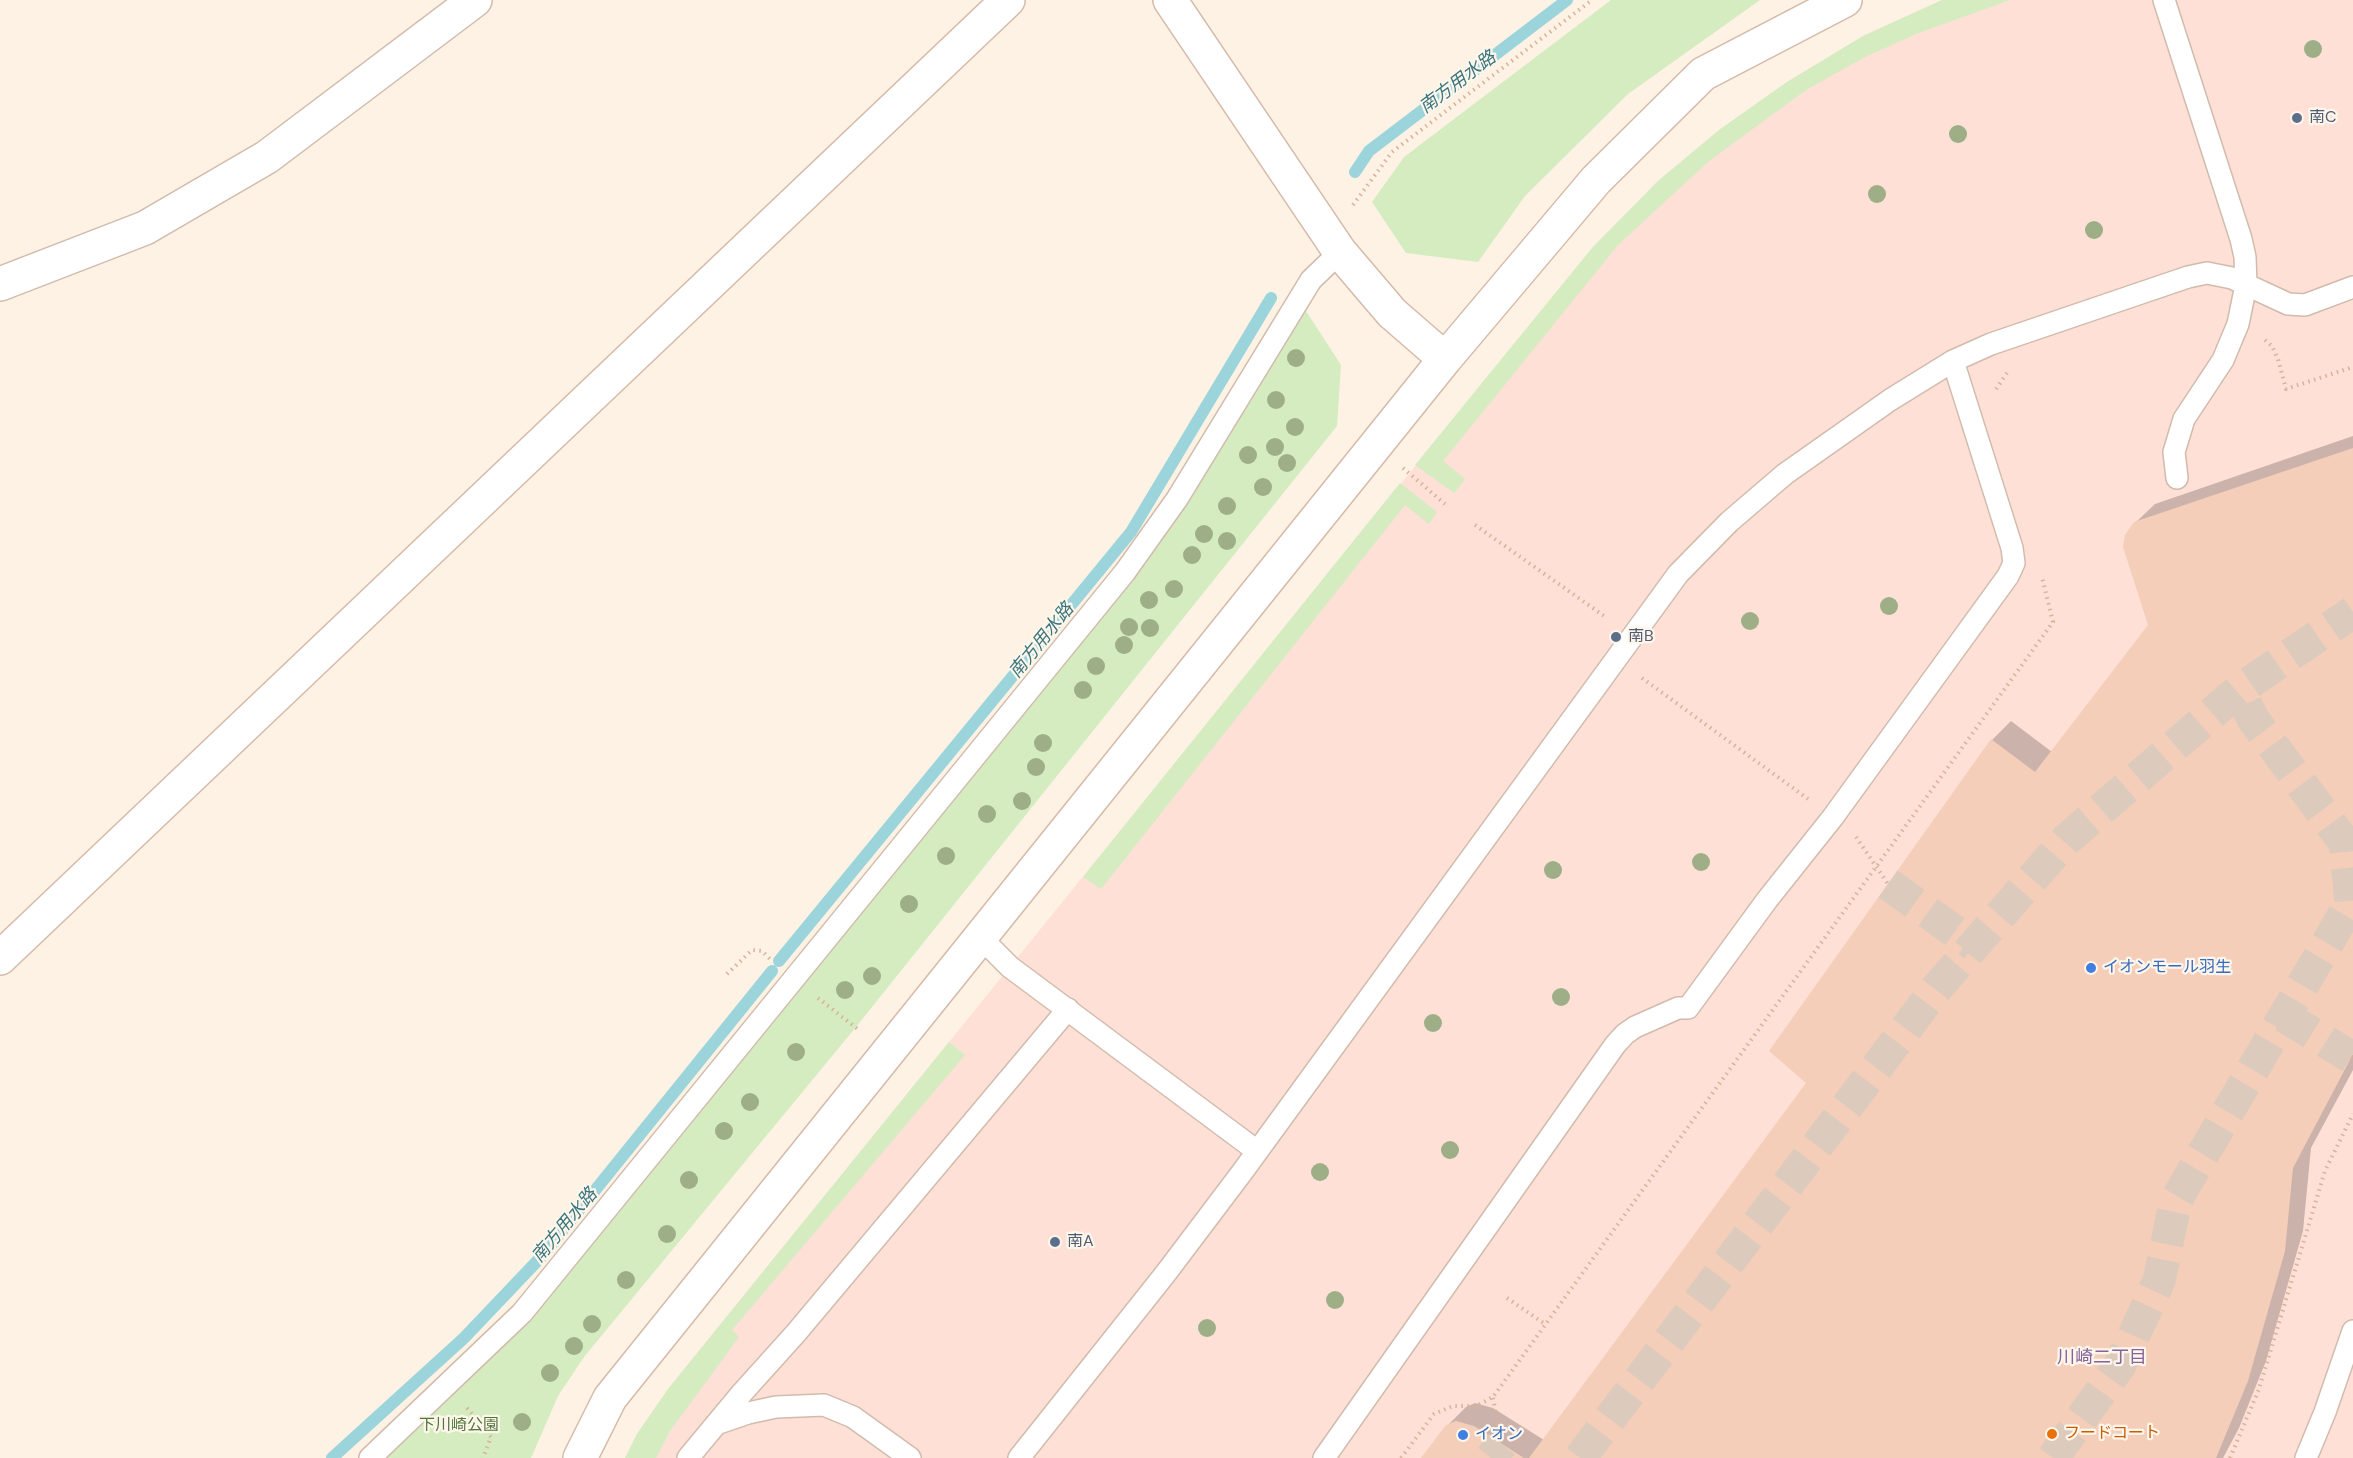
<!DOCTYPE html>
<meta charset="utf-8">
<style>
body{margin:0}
canvas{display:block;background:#fdf2e3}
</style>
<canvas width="2353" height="1458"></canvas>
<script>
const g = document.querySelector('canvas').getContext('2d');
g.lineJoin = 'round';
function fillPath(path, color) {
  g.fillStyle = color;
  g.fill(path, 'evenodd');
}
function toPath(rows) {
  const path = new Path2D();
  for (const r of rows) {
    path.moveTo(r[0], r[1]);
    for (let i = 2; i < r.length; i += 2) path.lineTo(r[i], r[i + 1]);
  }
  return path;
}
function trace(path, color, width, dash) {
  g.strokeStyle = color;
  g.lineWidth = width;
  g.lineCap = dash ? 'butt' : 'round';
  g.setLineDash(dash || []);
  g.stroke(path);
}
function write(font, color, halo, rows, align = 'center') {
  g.font = font + ' "DM Sans","Noto Sans JP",sans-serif';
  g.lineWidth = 4.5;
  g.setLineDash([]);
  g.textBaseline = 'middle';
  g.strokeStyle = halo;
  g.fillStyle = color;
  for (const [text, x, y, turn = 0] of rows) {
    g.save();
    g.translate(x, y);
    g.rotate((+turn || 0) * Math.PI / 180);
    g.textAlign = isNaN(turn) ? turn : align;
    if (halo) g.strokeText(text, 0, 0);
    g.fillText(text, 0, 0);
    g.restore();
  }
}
fillPath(toPath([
 [1942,0,2353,0,2353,1458,625,1458,637,1434,668,1389,1592,248,1658,181,1719,130,1787,82,1863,36]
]), '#fee0d6');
fillPath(toPath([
 [1611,0,1760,0,1628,94,1525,196,1478,262,1406,253,1372,202,1404,157],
 [1942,0,2010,0,1916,34,1863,58,1806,90,1709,161,1618,245,1443,461,1465,479,1454,493,1415,465,1592,248,1658,181,1719,130,1787,82,1863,36],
 [1304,308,1341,365,1337,426,856,1027,584,1357,558,1396,531,1458,381,1458,443,1399,1142,566],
 [1400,483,1437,512,1429,524,1405,505,1101,889,1083,877],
 [949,1042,965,1055,732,1330,739,1337,670,1431,656,1458,625,1458,637,1434,668,1389]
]), '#d5ecc1');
fillPath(toPath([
 [2353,436,2353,1070,2311,1148,2303,1231,2266,1361,2239,1428,2223,1458,1423,1458,1447,1426,1466,1407,1475,1403,1493,1408,1544,1440,1808,1083,1992,740,2011,721,2052,752,2149,625,2135,523,2155,504]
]), '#0003');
trace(toPath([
 [1355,172,1369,151,1567,0],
 [779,961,1131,532,1271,298],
 [332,1458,464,1338,542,1256,772,971]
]), '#9cd4db', 12);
fillPath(toPath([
 [2353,448,2353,1054,2293,1168,2285,1251,2248,1381,2216,1458,1529,1458,1806,1083,1769,1051,1991,739,2035,772,2148,625,2123,547,2125,535,2134,522],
 [1456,1421,1474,1426,1524,1458,1421,1458,1446,1425]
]), '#f4ceb9');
trace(toPath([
 [1888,884,1974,945],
 [2284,1016,2351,1057],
 [1491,1458,1502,1444],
 [1580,1458,1936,989,2066,840,2239,690,2353,612],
 [2053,1458,2120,1365,2159,1281,2176,1200,2351,903,2345,843,2253,719,2239,690]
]), '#dccbbc', 33, [33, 16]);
const lane = toPath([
 [2164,0,2241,239,2245,257,2246,285,2238,324,2223,360,2184,419,2174,452,2177,478],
 [981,938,1010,967,1257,1151],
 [716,1424,748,1413,776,1407,824,1405,853,1417,910,1458],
 [370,1458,522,1313,1125,572,1177,499,1311,280,1340,252],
 [688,1458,742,1393,796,1333,1068,1009],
 [1019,1458,1166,1273,1243,1171,1678,574,1729,522,1785,474,1890,400,1953,361,1991,344,2188,277,2207,273,2232,278,2288,304,2305,305,2353,287],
 [1324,1458,1615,1045,1625,1034,1635,1027,1678,1008,1688,1008,1767,900,1833,817,2008,576,2014,563,2012,548,1953,361],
 [2306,1458,2325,1412,2353,1331]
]);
const street = toPath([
 [0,284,145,228,267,157,475,0]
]);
const secondary = toPath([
 [1170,0,1340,252,1392,313,1445,359],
 [0,958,1008,0],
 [580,1458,610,1398,1445,359,1596,180,1703,74,1845,0]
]);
trace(lane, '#d1bbac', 24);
trace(street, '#d1bbac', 36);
trace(secondary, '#d5baa9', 36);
trace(toPath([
 [1353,205,1392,152,1592,0],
 [2265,340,2272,346,2278,359,2286,389,2353,367],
 [1996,389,2007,373],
 [1403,468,1445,504],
 [1475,525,1607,618],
 [1642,678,1808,799],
 [1856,837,1888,884],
 [727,974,752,950,762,951,770,959],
 [818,998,859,1030],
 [2351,1057,2353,1058],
 [1507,1298,1545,1324],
 [1493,1398,1502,1444],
 [467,1408,491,1437,483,1458],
 [1401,1458,1434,1414,1453,1406,1476,1406,1493,1397,2053,622,2042,577],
 [2230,1458,2259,1389,2325,1171,2353,1114]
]), '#d9b19c', 4, [1.5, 4.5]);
trace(lane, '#fff', 21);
trace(street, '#fff', 33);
trace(secondary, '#fff', 33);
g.fillStyle = '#9eaf87';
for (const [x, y] of [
 [2313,49],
 [1958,134],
 [1877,194],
 [2094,230],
 [1296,358],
 [1276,400],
 [1295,427],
 [1275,447],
 [1248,455],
 [1287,463],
 [1263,487],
 [1227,506],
 [1204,534],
 [1227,541],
 [1192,555],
 [1174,589],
 [1149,600],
 [1889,606],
 [1750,621],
 [1129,627],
 [1150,628],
 [1124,645],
 [1096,666],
 [1083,690],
 [1043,743],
 [1036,767],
 [1022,801],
 [987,814],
 [946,856],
 [1701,862],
 [1553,870],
 [909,904],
 [872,976],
 [845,990],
 [1561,997],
 [1433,1023],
 [796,1052],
 [750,1102],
 [724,1131],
 [1450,1150],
 [1320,1172],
 [689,1180],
 [667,1234],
 [626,1280],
 [1335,1300],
 [592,1324],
 [1207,1328],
 [574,1346],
 [550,1373],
 [522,1422]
]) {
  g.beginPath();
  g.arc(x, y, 9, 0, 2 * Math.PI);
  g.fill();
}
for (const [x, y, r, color] of [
 [2297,118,6,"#5c6f8a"],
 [1616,637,6,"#5c6f8a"],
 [2091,968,6,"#3f7fe0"],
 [1055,1242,6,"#5c6f8a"],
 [2052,1434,6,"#e8710a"],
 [1463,1435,6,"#3f7fe0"]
]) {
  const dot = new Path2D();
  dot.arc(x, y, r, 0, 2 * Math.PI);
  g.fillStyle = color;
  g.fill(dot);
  trace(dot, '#fff6eb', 2);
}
write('16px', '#4e5e75', '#fff6eb', [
 ["南C",2309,118],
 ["南B",1628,637],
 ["南A",1067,1242]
], 'left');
write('16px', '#366cbe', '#fff6eb', [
 ["イオンモール羽生",2103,968],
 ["イオン",1475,1435]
], 'left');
write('16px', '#51783c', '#fff6eb', [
 ["下川崎公園",459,1426]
]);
write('16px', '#c56008', '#fff6eb', [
 ["フードコート",2064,1434]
], 'left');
write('italic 18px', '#3a767e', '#fff6eb', [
 ["南方用水路",1458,83,-37],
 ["南方用水路",1042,641,-51],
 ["南方用水路",565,1226,-50]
]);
write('18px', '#85639b', '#fff6eb', [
 ["川崎二丁目",2102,1358]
]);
</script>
